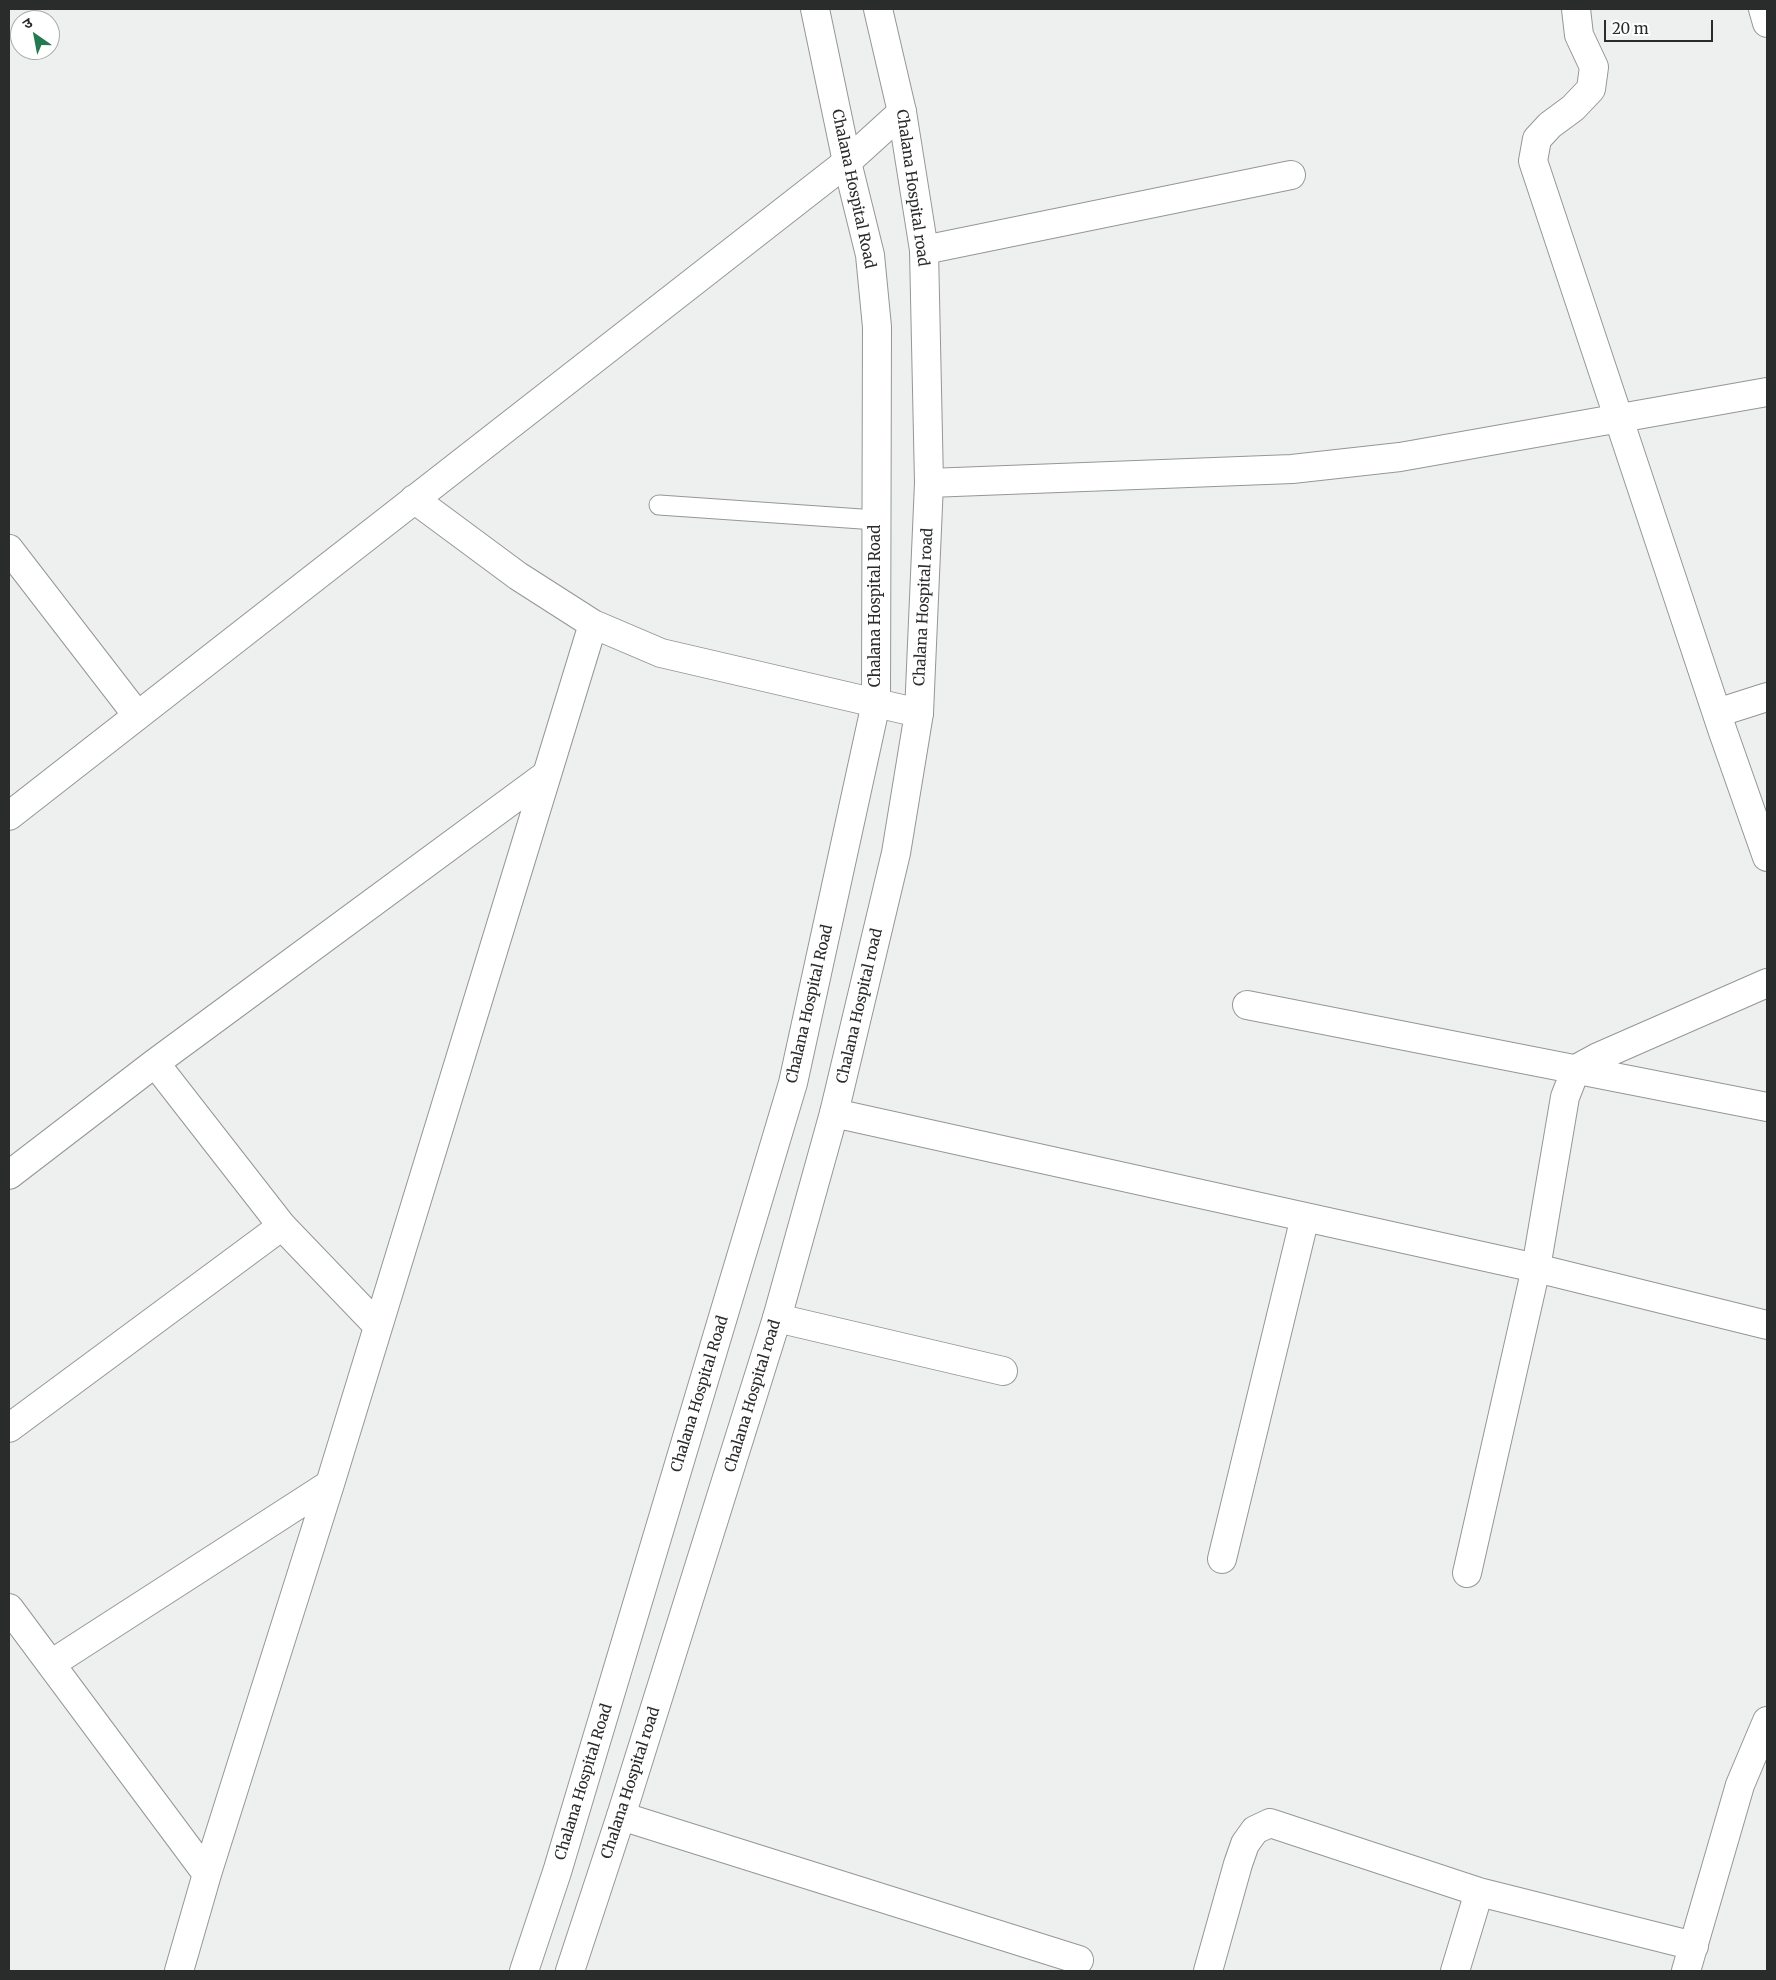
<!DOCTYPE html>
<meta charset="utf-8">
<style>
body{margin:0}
#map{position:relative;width:1776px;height:1980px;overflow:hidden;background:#edf0ee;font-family:Merriweather,"Noto Sans Devanagari",serif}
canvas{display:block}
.frame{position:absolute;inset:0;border:10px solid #2a2b2b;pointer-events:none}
.north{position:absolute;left:10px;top:10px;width:50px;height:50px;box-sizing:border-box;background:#fff;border:1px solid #aaa;border-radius:50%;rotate:327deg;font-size:14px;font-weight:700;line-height:20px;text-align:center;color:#2a2b2b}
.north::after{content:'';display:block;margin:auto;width:18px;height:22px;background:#227a4e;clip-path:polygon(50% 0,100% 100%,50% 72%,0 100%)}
.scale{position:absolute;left:1604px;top:20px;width:109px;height:22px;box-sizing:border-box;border:2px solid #2a2b2b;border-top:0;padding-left:6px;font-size:15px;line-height:18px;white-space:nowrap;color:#2a2b2b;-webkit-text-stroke:4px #fff;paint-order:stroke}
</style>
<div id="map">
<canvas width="1776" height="1980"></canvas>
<div class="frame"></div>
<div class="north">उ</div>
<div class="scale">20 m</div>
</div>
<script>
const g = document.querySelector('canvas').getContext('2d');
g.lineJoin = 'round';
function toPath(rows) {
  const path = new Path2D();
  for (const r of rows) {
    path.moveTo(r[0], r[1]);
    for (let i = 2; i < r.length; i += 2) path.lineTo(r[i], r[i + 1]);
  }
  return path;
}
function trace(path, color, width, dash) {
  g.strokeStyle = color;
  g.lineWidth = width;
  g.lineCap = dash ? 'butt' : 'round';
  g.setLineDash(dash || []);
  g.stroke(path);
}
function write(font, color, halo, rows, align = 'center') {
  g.font = font + ' Merriweather,serif';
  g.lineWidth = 4;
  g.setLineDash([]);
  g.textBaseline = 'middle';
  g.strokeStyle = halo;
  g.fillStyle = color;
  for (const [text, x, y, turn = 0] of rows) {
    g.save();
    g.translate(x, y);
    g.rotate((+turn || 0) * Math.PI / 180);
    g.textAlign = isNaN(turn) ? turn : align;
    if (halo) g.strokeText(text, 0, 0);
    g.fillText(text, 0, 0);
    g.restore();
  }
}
const lane = toPath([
 [659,505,876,520]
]);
const street = toPath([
 [1576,9,1579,35,1594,67,1591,89,1573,108,1550,125,1537,139,1533,161,1723,732,1767,857],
 [1763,9,1767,23],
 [924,250,1291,175],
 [929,483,1292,469,1400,457,1767,392],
 [414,499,518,576,593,624,661,653,919,713],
 [9,549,137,715],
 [1717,713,1767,697],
 [9,816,847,162,902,112],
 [1247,1005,1767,1107],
 [155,1063,282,1226,378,1326],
 [834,1113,1536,1268,1767,1325],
 [9,1175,155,1063,546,775],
 [777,1318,1003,1371],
 [9,1428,282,1226],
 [1222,1559,1305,1217],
 [1467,1573,1536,1268,1565,1097,1576,1069,1598,1057,1767,983],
 [9,1608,207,1874],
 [51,1664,330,1484],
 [621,1816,1079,1960],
 [179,1971,207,1874,330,1484,593,624],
 [1208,1971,1238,1864,1245,1844,1255,1830,1270,1823,1479,1892,1694,1946],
 [1455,1971,1479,1892],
 [1686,1971,1740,1785,1767,1721]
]);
const secondary = toPath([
 [524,1971,557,1872,793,1083,876,703,877,327,870,255,847,162,815,9],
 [570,1971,621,1816,777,1318,834,1113,896,853,919,713,929,483,924,250,902,112,878,9]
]);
trace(lane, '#949795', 21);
trace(street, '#949795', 30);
trace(secondary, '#949795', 30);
trace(lane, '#fff', 19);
trace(street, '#fff', 28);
trace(secondary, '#fff', 28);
write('15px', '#2a2b2b', '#fff', [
 ["Chalana Hospital road",912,188,82],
 ["Chalana Hospital Road",853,189,78],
 ["Chalana Hospital Road",876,606,-90],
 ["Chalana Hospital road",924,607,-87],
 ["Chalana Hospital Road",810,1004,-77],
 ["Chalana Hospital road",860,1006,-77],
 ["Chalana Hospital Road",700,1394,-73],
 ["Chalana Hospital road",753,1396,-73],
 ["Chalana Hospital Road",584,1782,-73],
 ["Chalana Hospital road",631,1783,-72]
]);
</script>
